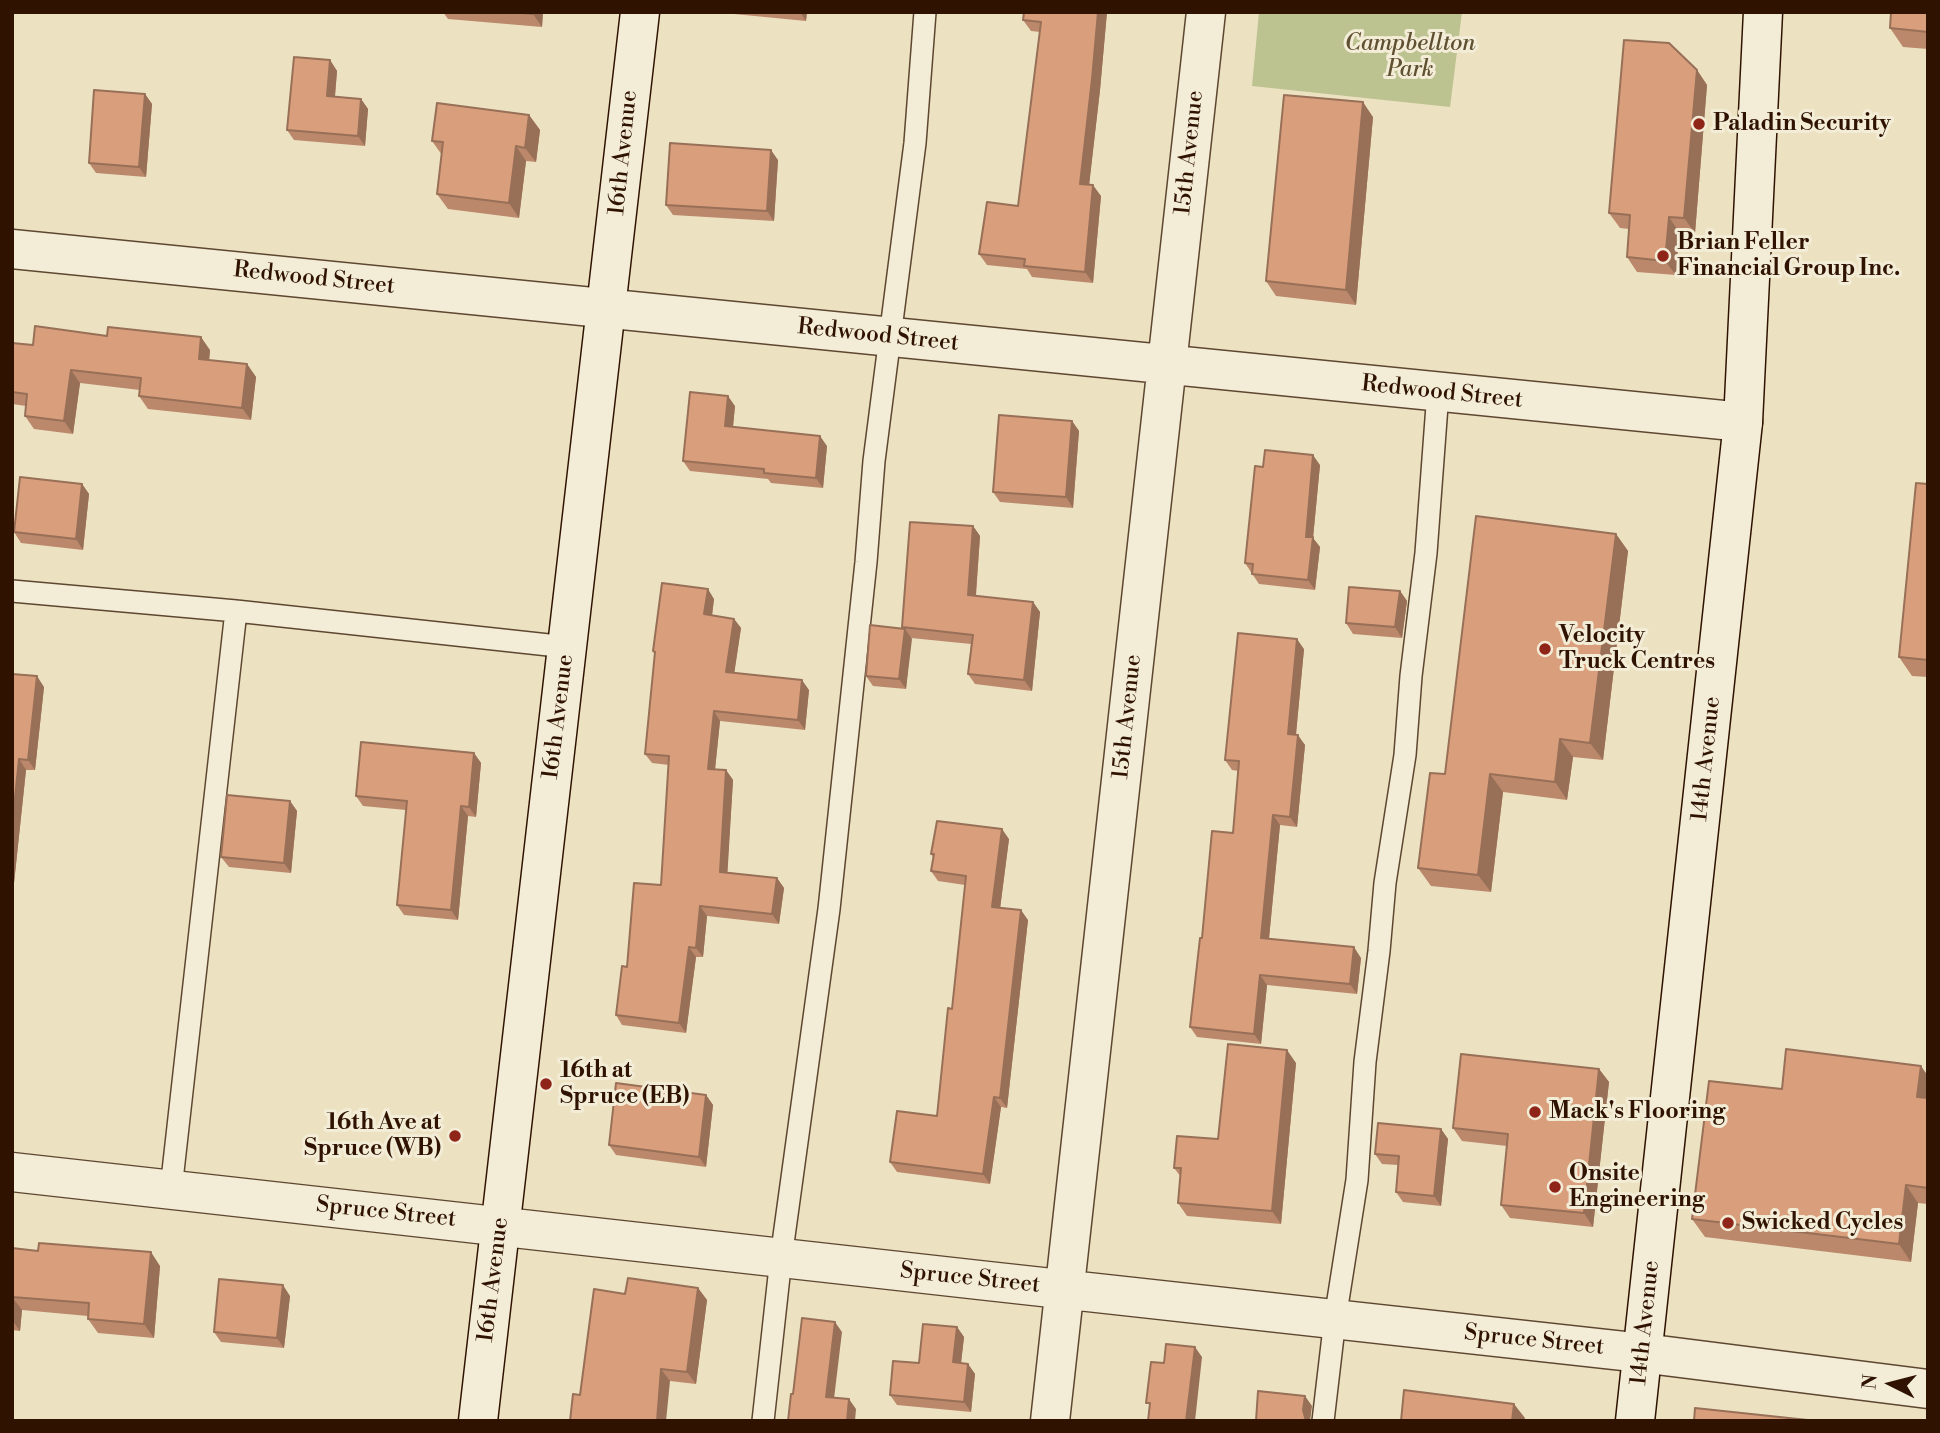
<!DOCTYPE html>
<style>
body{margin:0}
#map{position:relative;width:1940px;height:1433px;overflow:hidden;background:#ece2c2;font-family:"Libre Bodoni",serif}
canvas{display:block}
.frame{position:absolute;inset:0;border:14px solid #2f1300;pointer-events:none}
.north{position:absolute;left:1856px;top:1349px;width:70px;height:70px;-webkit-text-stroke:5px #f3ecd7;paint-order:stroke;rotate:276deg;font-size:19px;font-weight:700;line-height:28px;text-align:center;color:#2f1300}
.north::after{content:'';display:block;margin:auto;width:24px;height:32px;background:#2f1300;clip-path:polygon(50% 0,100% 100%,50% 72%,0 100%)}
</style>
<div id="map">
<canvas width="1940" height="1433"></canvas>
<div class="frame"></div>
<div class="north">N</div>
</div>
<script>
const g = document.querySelector('canvas').getContext('2d');
g.lineJoin = 'round';
function fillPath(path, color) {
  g.fillStyle = color;
  g.fill(path, 'evenodd');
}
function toPath(rows) {
  const path = new Path2D();
  for (const r of rows) {
    path.moveTo(r[0], r[1]);
    for (let i = 2; i < r.length; i += 2) path.lineTo(r[i], r[i + 1]);
  }
  return path;
}
function trace(path, color, width, dash) {
  g.strokeStyle = color;
  g.lineWidth = width;
  g.lineCap = dash ? 'butt' : 'round';
  g.setLineDash(dash || []);
  g.stroke(path);
}
function write(font, color, halo, rows, align = 'center') {
  g.font = font + ' "Libre Bodoni",serif';
  g.lineWidth = 6;
  g.setLineDash([]);
  g.textBaseline = 'middle';
  g.strokeStyle = halo;
  g.fillStyle = color;
  for (const [text, x, y, turn = 0] of rows) {
    g.save();
    g.translate(x, y);
    g.rotate((+turn || 0) * Math.PI / 180);
    g.textAlign = isNaN(turn) ? turn : align;
    if (halo) g.strokeText(text, 0, 0);
    g.fillText(text, 0, 0);
    g.restore();
  }
}
fillPath(toPath([
 [1259,12,1462,12,1450,107,1252,86]
]), '#bcc290');
const lane = toPath([
 [12,591,236,611,567,647],
 [171,1189,236,611],
 [763,1421,781,1258,829,909,866,562,874,461,915,143,925,12],
 [1323,1421,1335,1319,1357,1180,1365,1062,1379,951,1385,883,1405,755,1411,676,1426,553,1438,392]
]);
const street = toPath([
 [12,249,1743,422],
 [12,1172,988,1281,1642,1353,1928,1389],
 [1050,1421,1206,12]
]);
const secondary = toPath([
 [478,1421,640,12],
 [1635,1421,1743,422,1763,12]
]);
trace(lane, '#5e4730', 24);
trace(street, '#5e4730', 41);
trace(secondary, '#2f1300', 41);
trace(lane, '#f3ecd7', 21);
trace(street, '#f3ecd7', 38);
trace(secondary, '#f3ecd7', 38);
fillPath(toPath([
 [443,12,543,12,542,27,448,19],
 [733,12,807,12,806,21,734,14],
 [1024,12,1107,12,1100,90,1089,184,1101,196,1093,283,1032,277,1027,269,987,265,979,254,1018,206,1040,32,1031,31,1023,20],
 [1928,12,1928,49,1903,47,1890,28],
 [330,60,337,71,335,97,361,99,368,109,365,146,294,140,287,130],
 [1697,70,1707,85,1695,233,1679,232,1676,275,1637,272,1627,257,1629,229,1620,228,1609,213],
 [145,94,152,104,146,177,96,173,89,163],
 [529,115,540,130,536,162,526,161,519,218,448,209,437,194,442,155,432,141],
 [1373,117,1356,305,1276,296,1266,281],
 [778,160,774,221,673,215,666,205],
 [12,343,33,345,210,350,209,360,247,364,256,377,251,420,148,409,139,396,140,390,80,383,73,434,34,429,25,416,26,406,12,404],
 [735,406,733,427,827,446,823,488,771,483,768,479,690,471,683,461],
 [1072,421,1079,431,1073,508,1000,502,993,492],
 [1320,465,1313,538,1320,547,1315,590,1259,584,1245,563,1263,467],
 [82,484,89,494,83,550,21,543,14,532],
 [1928,484,1928,677,1912,676,1899,657],
 [973,526,980,536,976,596,1033,602,1040,612,1032,691,975,684,968,674,971,644,911,638,906,689,873,686,866,676,902,628],
 [1616,534,1628,551,1603,760,1573,757,1567,800,1503,792,1491,892,1431,886,1418,868,1445,774],
 [1400,591,1407,601,1402,638,1353,634,1346,623],
 [714,599,712,615,734,619,741,628,734,673,809,690,805,730,720,721,715,770,726,770,733,780,727,872,777,878,784,888,779,924,707,916,703,957,696,957,686,1033,622,1025,616,1015,627,967,661,885,669,765,652,763,645,754,655,654,653,651],
 [1304,649,1296,735,1305,745,1297,827,1280,825,1269,939,1361,958,1357,994,1267,985,1261,1044,1197,1037,1190,1027,1202,938,1233,833,1239,771,1232,770,1225,760],
 [12,674,44,687,35,770,26,770,12,902],
 [474,753,481,763,476,817,468,816,458,920,404,915,397,905,406,810,363,806,356,796],
 [290,801,297,811,291,873,229,867,221,857],
 [1009,839,1000,908,1028,920,1007,1108,1001,1107,990,1184,897,1172,890,1162,937,1116,952,1009,965,885,938,881,931,871,933,857,931,854],
 [1296,1063,1281,1224,1187,1216,1178,1203,1181,1177,1174,1168,1218,1139],
 [1599,1069,1609,1082,1593,1227,1510,1218,1501,1205,1507,1146,1462,1141,1453,1128],
 [1928,1076,1928,1204,1918,1203,1911,1262,1705,1237,1692,1219,1782,1089],
 [706,1095,713,1105,706,1167,616,1155,609,1145],
 [1441,1129,1448,1139,1441,1206,1403,1202,1396,1192,1398,1165,1382,1164,1375,1154],
 [12,1248,160,1266,154,1338,98,1333,88,1319,88,1316,22,1310,20,1331,12,1330],
 [698,1288,707,1300,696,1384,670,1381,580,1395,625,1294],
 [290,1296,284,1348,221,1342,214,1332],
 [957,1327,964,1337,961,1363,968,1364,975,1374,971,1412,897,1405,890,1395,919,1363]
]), '#bb886b');
fillPath(toPath([
 [533,12,543,12,542,27,533,14],
 [800,12,807,12,806,21],
 [1098,12,1107,12,1100,90,1088,195,1080,184],
 [330,60,337,71,334,106,327,96],
 [1697,70,1707,85,1695,233,1684,218],
 [145,94,152,104,146,177,139,167],
 [361,99,368,109,365,146,358,136],
 [1363,102,1373,117,1356,305,1346,290],
 [529,115,540,130,536,162,525,148],
 [516,146,526,161,519,218,509,203],
 [771,150,778,160,774,221,767,211],
 [1093,185,1101,196,1093,283,1085,272],
 [1669,217,1679,232,1676,275,1665,261],
 [201,337,210,350,208,372,199,359],
 [247,364,256,377,251,420,242,408],
 [71,370,80,383,73,434,64,421],
 [728,396,735,406,732,436,725,426],
 [1072,421,1079,431,1073,508,1066,497],
 [820,436,827,446,823,488,816,478],
 [1313,455,1320,465,1313,538,1320,547,1315,590,1308,580,1306,537],
 [82,484,89,494,83,550,76,539],
 [973,526,980,536,975,605,968,595],
 [1616,534,1628,551,1603,760,1590,743],
 [708,589,714,599,711,624,704,614],
 [1400,591,1407,601,1402,638,1395,627],
 [1033,602,1040,612,1032,691,1024,680],
 [734,619,741,628,733,682,726,672],
 [905,629,912,639,906,689,899,679],
 [1297,639,1304,649,1295,744,1288,734],
 [37,676,44,687,35,770,28,760],
 [802,680,809,690,805,730,798,720],
 [714,711,720,721,714,779,708,769],
 [1298,735,1305,745,1297,827,1290,817],
 [1560,739,1573,757,1567,800,1555,782],
 [474,753,481,763,476,817,469,807],
 [19,759,26,770,12,902,12,826],
 [726,770,733,780,727,881,720,872],
 [1490,774,1503,792,1491,892,1478,875],
 [290,801,297,811,291,873,284,863],
 [461,806,468,816,458,920,451,910],
 [1273,815,1280,825,1268,948,1261,938],
 [1002,829,1009,839,999,917,992,907],
 [777,878,784,888,779,924,772,914],
 [700,906,707,916,703,957,696,948],
 [1021,910,1028,920,1007,1108,1000,1098],
 [689,947,696,957,686,1033,679,1023],
 [1354,947,1361,958,1357,994,1350,984],
 [1260,975,1267,985,1261,1044,1254,1034],
 [1287,1050,1296,1063,1281,1224,1272,1211],
 [1921,1066,1928,1076,1928,1113,1917,1097],
 [1599,1069,1609,1082,1593,1227,1584,1213],
 [706,1095,713,1105,706,1167,699,1157],
 [994,1097,1001,1107,990,1184,983,1174],
 [1441,1129,1448,1139,1441,1206,1434,1196],
 [1906,1185,1918,1203,1911,1262,1899,1244],
 [151,1252,160,1266,154,1338,144,1324],
 [283,1285,290,1296,284,1348,277,1338],
 [698,1288,707,1300,696,1384,687,1372],
 [12,1297,22,1310,20,1331,12,1320],
 [835,1322,842,1332,833,1407,826,1397],
 [957,1327,964,1337,960,1372,953,1362],
 [1195,1347,1202,1357,1195,1421,1186,1421],
 [968,1364,975,1374,971,1412,964,1402],
 [661,1369,670,1381,666,1421,657,1421],
 [1305,1396,1312,1406,1310,1421,1306,1421,1303,1410],
 [849,1399,856,1409,855,1421,847,1421],
 [1514,1404,1525,1418,1524,1421,1512,1421]
]), '#986f57');
const building = toPath([
 [513,12,533,12,533,14,513,12],
 [1024,12,1098,12,1092,79,1080,184,1093,185,1085,272,1024,266,1025,259,979,254,987,202,1018,206,1041,22,1023,20,1024,12],
 [1891,12,1928,12,1928,32,1890,28,1891,12],
 [1624,40,1669,43,1697,70,1684,218,1669,217,1665,261,1627,257,1630,215,1609,213,1624,40],
 [294,57,330,60,327,96,361,99,358,136,287,130,294,57],
 [94,90,145,94,139,167,89,163,94,90],
 [1284,95,1363,102,1346,290,1266,281,1284,95],
 [437,103,529,115,525,148,516,146,509,203,437,194,443,142,432,141,437,103],
 [670,143,771,150,767,211,666,205,670,143],
 [35,326,107,336,108,327,201,337,199,359,247,364,242,408,139,396,141,378,71,370,64,421,25,416,27,394,12,392,12,343,33,345,35,326],
 [690,392,728,396,725,426,820,436,816,478,764,473,764,469,683,461,690,392],
 [999,415,1072,421,1066,497,993,492,999,415],
 [1265,450,1313,455,1306,537,1313,537,1308,580,1252,574,1253,564,1245,563,1255,466,1263,467,1265,450],
 [20,477,82,484,76,539,14,532,20,477],
 [1916,483,1928,484,1928,660,1899,657,1916,483],
 [1476,516,1616,534,1590,743,1560,739,1555,782,1490,774,1478,875,1418,868,1430,773,1445,774,1476,516],
 [910,522,973,526,968,595,1033,602,1024,680,968,674,973,635,902,627,910,522],
 [662,583,708,589,704,614,734,619,726,672,802,680,798,720,714,711,708,769,726,770,720,872,777,878,772,914,700,906,696,948,689,947,679,1023,616,1015,622,966,627,967,634,883,661,885,669,756,645,754,655,652,653,651,662,583],
 [1349,587,1400,591,1395,627,1346,623,1349,587],
 [870,625,905,629,899,679,866,676,870,625],
 [1238,633,1297,639,1288,734,1298,735,1290,817,1273,815,1261,938,1354,947,1350,984,1260,975,1254,1034,1190,1027,1200,938,1202,938,1212,831,1233,833,1239,761,1225,760,1238,633],
 [12,674,37,676,28,760,19,759,12,826,12,674],
 [361,742,474,753,469,807,461,806,451,910,397,905,407,801,356,796,361,742],
 [227,795,290,801,284,863,221,857,227,795],
 [937,821,1002,829,992,907,1021,910,1000,1098,994,1097,983,1174,890,1162,897,1111,937,1116,948,1008,952,1009,966,876,931,871,934,854,931,854,937,821],
 [1228,1044,1287,1050,1272,1211,1178,1203,1181,1168,1174,1168,1177,1136,1218,1139,1228,1044],
 [1786,1049,1921,1066,1917,1097,1928,1098,1928,1188,1906,1185,1899,1244,1692,1219,1709,1081,1782,1089,1786,1049],
 [1461,1054,1599,1069,1584,1213,1501,1205,1508,1134,1453,1128,1461,1054],
 [616,1083,706,1095,699,1157,609,1145,616,1083],
 [1378,1123,1441,1129,1434,1196,1396,1192,1399,1156,1375,1154,1378,1123],
 [39,1243,151,1252,144,1324,88,1319,89,1303,12,1297,12,1298,12,1248,38,1251,39,1243],
 [628,1278,698,1288,687,1372,661,1369,657,1421,570,1421,573,1394,580,1395,594,1289,625,1294,628,1278],
 [219,1279,283,1285,277,1338,214,1332,219,1279],
 [802,1318,835,1322,826,1397,849,1399,847,1421,788,1421,791,1394,793,1394,802,1318],
 [923,1324,957,1327,953,1362,968,1364,964,1402,890,1395,893,1361,919,1363,923,1324],
 [1166,1344,1195,1347,1186,1421,1148,1421,1150,1403,1146,1403,1151,1362,1164,1363,1166,1344],
 [1404,1390,1514,1404,1512,1421,1401,1421,1404,1390],
 [1258,1391,1305,1396,1303,1410,1306,1421,1256,1421,1258,1391],
 [1695,1408,1817,1421,1694,1421,1695,1408]
]);
fillPath(building, '#d99e7c');
trace(building, '#986f57', 2);
for (const [x, y, r, color] of [
 [1699,124,7,"#8f2418"],
 [1663,256,7,"#8f2418"],
 [1545,649,7,"#8f2418"],
 [546,1084,7,"#8f2418"],
 [1535,1112,7,"#8f2418"],
 [455,1136,7,"#8f2418"],
 [1555,1187,7,"#8f2418"],
 [1728,1223,7,"#8f2418"]
]) {
  const dot = new Path2D();
  dot.arc(x, y, r, 0, 2 * Math.PI);
  g.fillStyle = color;
  g.fill(dot);
  trace(dot, '#f3ecd7', 2.5);
}
write('italic 23px', '#605032', '#f3ecd7', [
 ["Campbellton",1410,44],
 ["Park",1410,70]
]);
write('bold 23px', '#2f1300', '#f3ecd7', [
 ["Paladin Security",1713,124],
 ["Brian Feller",1677,243],
 ["Financial Group Inc.",1677,269],
 ["Velocity",1559,636],
 ["Truck Centres",1559,662],
 ["16th at",560,1071],
 ["Spruce (EB)",560,1097],
 ["Mack's Flooring",1549,1112],
 ["16th Ave at",441,1123,"right"],
 ["Spruce (WB)",441,1149,"right"],
 ["Onsite",1569,1174],
 ["Engineering",1569,1200],
 ["Swicked Cycles",1742,1223]
], 'left');
write('23px', '#2f1300', '#f3ecd7', [
 ["16th Avenue",624,153,-84],
 ["15th Avenue",1190,153,-84],
 ["Redwood Street",314,279,6],
 ["Redwood Street",878,336,6],
 ["Redwood Street",1442,393,6],
 ["16th Avenue",559,717,-83],
 ["15th Avenue",1128,717,-84],
 ["14th Avenue",1707,759,-84],
 ["Spruce Street",386,1213,6],
 ["Spruce Street",970,1279,6],
 ["16th Avenue",494,1280,-83],
 ["14th Avenue",1646,1323,-84],
 ["Spruce Street",1534,1341,6]
]);
</script>
